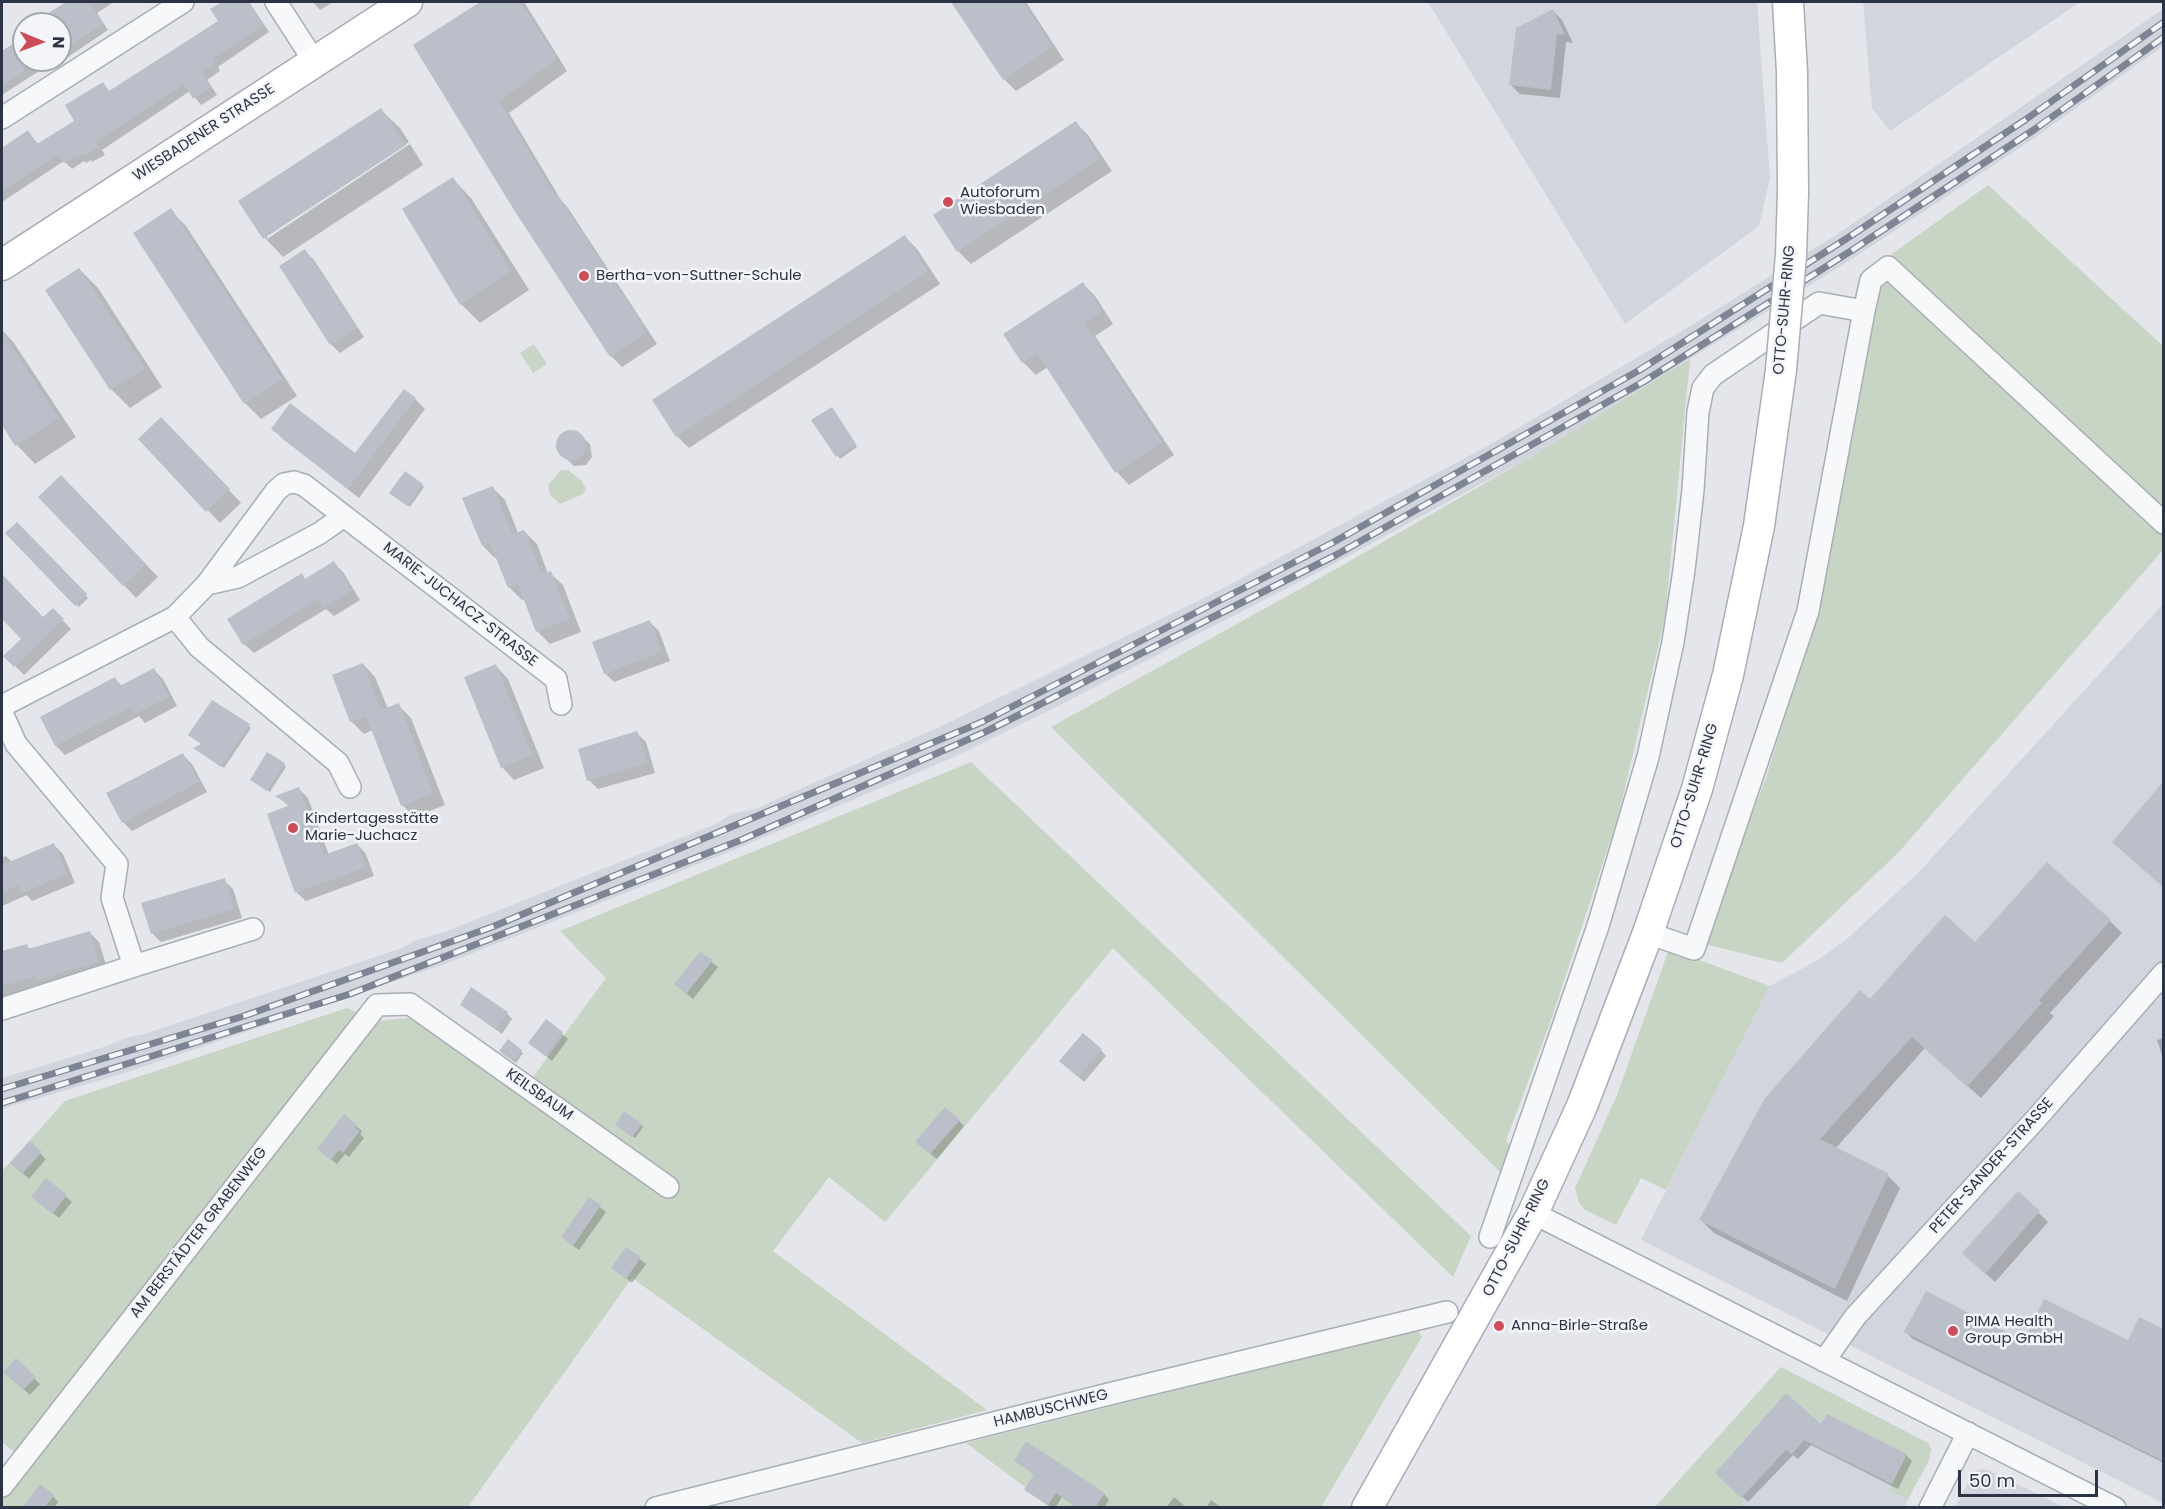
<!DOCTYPE html>
<meta charset="utf-8">
<style>
body{margin:0}
#map{position:relative;width:2165px;height:1509px;overflow:hidden;background:#e4e6eb;font-family:Poppins,sans-serif}
canvas{display:block}
.frame{position:absolute;inset:0;border:3px solid #2c3344;pointer-events:none}
.north{position:absolute;left:12px;top:12px;width:60px;height:60px;box-sizing:border-box;background:#f4f5f9;border:2px solid #a4a7b1;border-radius:50%;rotate:91deg;font-size:16px;font-weight:700;line-height:24px;text-align:center;color:#2c3344}
.north::after{content:'';display:block;margin:auto;width:21px;height:27px;background:#cc4d57;clip-path:polygon(50% 0,100% 100%,50% 72%,0 100%)}
.scale{position:absolute;left:1958px;top:1470px;width:140px;height:27px;box-sizing:border-box;border:3px solid #2c3344;border-top:0;padding-left:8px;font-size:18px;line-height:21px;white-space:nowrap;color:#2c3344;-webkit-text-stroke:4px #f4f5f9;paint-order:stroke}
</style>
<div id="map">
<canvas width="2165" height="1509"></canvas>
<div class="frame"></div>
<div class="north">N</div>
<div class="scale">50 m</div>
</div>
<script>
const g = document.querySelector('canvas').getContext('2d');
g.lineJoin = 'round';
function fillPath(path, color) {
  g.fillStyle = color;
  g.fill(path, 'evenodd');
}
function toPath(rows) {
  const path = new Path2D();
  for (const r of rows) {
    if (r.length === 3) {
      path.moveTo(r[0] + r[2], r[1]);
      path.arc(r[0], r[1], r[2], 0, 2 * Math.PI);
      continue;
    }
    path.moveTo(r[0], r[1]);
    for (let i = 2; i < r.length; i += 2) path.lineTo(r[i], r[i + 1]);
  }
  return path;
}
function trace(path, color, width, dash) {
  g.strokeStyle = color;
  g.lineWidth = width;
  g.lineCap = dash ? 'butt' : 'round';
  g.setLineDash(dash || []);
  g.stroke(path);
}
function write(font, color, halo, rows, align = 'center') {
  g.font = font + ' Poppins,sans-serif';
  g.lineWidth = 5;
  g.setLineDash([]);
  g.textBaseline = 'middle';
  g.strokeStyle = halo;
  g.fillStyle = color;
  for (const [text, x, y, turn = 0] of rows) {
    g.save();
    g.translate(x, y);
    g.rotate((+turn || 0) * Math.PI / 180);
    g.textAlign = isNaN(turn) ? turn : align;
    if (halo) g.strokeText(text, 0, 0);
    g.fillText(text, 0, 0);
    g.restore();
  }
}
fillPath(toPath([
 [1428,2,1757,2,1770,178,1759,226,1625,324],
 [1863,2,2080,2,1890,131,1872,108],
 [2163,9,2163,46,2033,139,1852,259,1534,455,1330,566,1054,708,952,758,724,854,445,964,128,1072,2,1109,2,1078,101,1048,128,1037,141,1035,402,948,414,941,447,931,718,823,731,814,755,809,939,727,1210,595,1491,444,1687,328,1839,233],
 [2163,604,2163,1503,1641,1240,1770,986,1818,960,1848,938,1919,872],
 [1781,1367,1928,1443,1931,1449,1929,1460,1904,1507,1654,1508],
 [1983,1469,1988,1470,2064,1507,1955,1507,1972,1475,1975,1471]
]), '#d2d5dd');
fillPath(toPath([
 [1988,185,2163,346,2163,550,1898,853,1782,963,1700,943,1766,778,1812,627,1845,477,1866,358,1878,264],
 [534,344,547,364,533,373,520,353],
 [1690,359,1665,618,1618,817,1552,1017,1506,1141,1512,1147,1501,1173,1051,727,1336,569,1534,455],
 [561,470,568,470,581,480,586,489,583,494,560,504,550,495,548,485],
 [971,762,1471,1236,1453,1277,1113,948,885,1222,829,1177,773,1251,987,1410,862,1443,632,1278,468,1507,2,1508,2,1497,27,1463,2,1442,2,1171,65,1101,347,1008,376,1021,417,1017,521,1093,606,978,560,931],
 [1669,949,1770,986,1666,1190,1641,1178,1616,1225,1585,1210,1579,1203,1575,1188,1617,1095],
 [1417,1329,1422,1337,1321,1507,1052,1507,966,1443],
 [1781,1367,1928,1443,1931,1449,1929,1460,1908,1499,1889,1490,1906,1454,1827,1414,1822,1422,1815,1419,1786,1393,1769,1412,1760,1425,1757,1424,1715,1473,1744,1500,1740,1507,1654,1508]
]), '#c8d5c5');
fillPath(toPath([
 [67,2,114,2,97,13,108,30,50,69,47,66,2,95,2,53,24,39,24,60,60,60,60,24,30,24],
 [224,2,249,2,269,32,218,67,220,71,207,80,217,95,201,105,190,91,102,150,105,155,92,162,91,160,86,163,84,161,72,169,64,161,2,202,2,149,28,132,39,145,76,121,102,84,110,92,220,22,212,10],
 [313,2,333,2,320,10],
 [482,2,524,2,567,71,509,113,561,200,568,208,657,344,622,367,611,356,415,45],
 [953,2,1026,2,1064,60,1016,91,1004,79],
 [1553,11,1562,20,1573,43,1566,42,1560,98,1520,94,1511,85],
 [381,110,400,128,409,142,267,235,267,239,410,144,423,165,283,257,265,238,241,202],
 [1076,123,1088,135,1112,171,971,264,958,251,935,216],
 [453,179,471,198,529,290,480,323,461,304],
 [170,210,186,226,297,396,261,419,245,403],
 [905,237,917,249,940,284,689,448,677,436],
 [305,251,314,260,364,337,340,353,331,344,281,267],
 [79,269,98,288,162,387,130,408,111,389],
 [1083,284,1095,296,1113,324,1095,336,1174,455,1129,485,1117,472,1048,367,1036,375,1023,362,1005,335],
 [2,330,14,343,76,437,35,464,17,445,2,422],
 [415,399,425,409,359,498,283,439,273,429,355,455],
 [834,411,857,447,840,459,813,421],
 [173,431,241,503,220,523,140,439],
 [575,431,590,444,592,457,586,465,574,466,559,452,558,441,564,433],
 [422,485,424,487,410,507,393,495],
 [493,488,505,500,518,533,524,531,537,544,548,574,550,573,563,585,581,632,550,644,538,632,525,599,522,600,509,587,497,557,495,558,483,546],
 [74,489,158,577,136,598,41,497],
 [17,524,88,598,79,607,7,533],
 [334,563,343,572,360,600,334,616,326,609,254,653,244,644,301,575,306,580],
 [2,575,44,619,53,610,71,629,24,675,5,656,23,639,2,617],
 [650,622,659,631,670,661,614,682,605,673],
 [363,664,375,677,388,709,398,705,411,718,445,805,415,817,402,805,373,730,364,734,351,721],
 [496,666,508,679,544,768,514,780,502,767],
 [154,670,163,679,177,706,145,723,139,716,65,755,56,746,42,717,115,679,122,686],
 [249,726,251,728,224,768,197,750],
 [637,733,646,742,655,773,598,789,589,780],
 [183,755,192,764,207,792,132,831,123,822],
 [284,764,286,767,270,792,254,782],
 [2164,785,2164,887,2114,842],
 [299,789,308,798,329,855,357,844,366,854,374,876,306,901,296,892,290,807,278,797],
 [54,845,63,854,75,883,32,901,27,895,2,906,2,858,6,856,12,862],
 [224,880,233,889,242,918,161,942,152,933],
 [2110,921,2122,933,2050,1013,2054,1016,1981,1098,1925,1048,1835,1149,1888,1176,1900,1188,1847,1301,1714,1233,1701,1220,1870,1001,1975,944],
 [90,933,99,942,108,971,44,985,2,997,2,952,26,945,31,950],
 [701,954,718,967,693,999,682,990],
 [461,1005,507,1013,512,1019,502,1034],
 [546,1021,568,1039,552,1061,536,1048],
 [2164,1038,2164,1061,2157,1040],
 [1101,1050,1106,1056,1084,1082,1067,1066],
 [521,1051,523,1053,516,1063,503,1054],
 [344,1117,362,1131,360,1134,364,1138,349,1157,345,1154,337,1164,324,1154],
 [959,1121,964,1126,937,1159,923,1148],
 [641,1125,643,1127,635,1138,619,1127],
 [30,1144,46,1159,29,1179,12,1163],
 [47,1180,72,1202,59,1218,39,1202],
 [2018,1193,2048,1222,1995,1282,1973,1262],
 [590,1199,606,1212,579,1250,569,1243],
 [627,1249,646,1264,632,1283,613,1268],
 [2140,1319,2164,1331,2164,1463,1913,1339,1906,1332,2024,1343,2128,1342],
 [16,1360,40,1384,30,1395,5,1372],
 [1821,1427,1906,1455,1912,1461,1898,1489,1811,1445,1798,1459,1793,1455,1748,1502,1717,1473],
 [1016,1460,1104,1494,1109,1500,1104,1508,1078,1508,1062,1497,1055,1508,1051,1508,1026,1490,1035,1475],
 [53,1496,58,1502,54,1508,38,1508],
 [1174,1497,1187,1508,1166,1508],
 [1211,1500,1222,1508,1206,1508]
]), '#0003');
fillPath(toPath([
 [66,2,89,2,104,24,60,52,60,24,31,24],
 [222,2,248,2,263,25,212,59,215,64,202,72,211,87,193,99,184,84,96,142,99,147,84,156,83,154,78,157,76,155,64,163,58,154,2,191,2,148,28,130,37,144,74,121,65,105,103,82,109,91,218,21,210,9],
 [480,2,521,2,557,59,499,101,555,196,557,194,647,332,610,357,514,210,413,45],
 [951,2,1023,2,1053,47,1003,80],
 [1553,9,1565,35,1557,34,1551,90,1509,85,1516,28],
 [24,37,24,71,2,86,2,51],
 [381,108,406,145,263,239,238,201],
 [1076,121,1100,158,957,252,933,215],
 [453,177,511,271,460,305,402,209],
 [171,208,282,379,244,404,133,233],
 [905,235,928,271,676,437,652,400],
 [305,249,357,328,330,345,279,266],
 [79,268,145,368,110,390,45,290],
 [1083,282,1102,311,1084,323,1162,442,1115,473,1037,353,1022,363,1003,334],
 [2,331,58,418,15,446,2,425],
 [404,389,416,398,348,489,271,429,290,403,355,453],
 [832,407,856,444,836,457,811,420],
 [161,417,230,489,206,512,138,439],
 [571,445,15],
 [405,471,423,484,407,506,389,493],
 [61,475,146,564,123,586,38,497],
 [493,486,512,534,524,530,542,574,551,571,570,619,536,632,518,584,508,588,490,543,482,546,462,498],
 [17,522,87,594,75,606,5,533],
 [334,561,352,590,323,608,318,599,243,645,227,619,302,573,305,579],
 [2,574,43,617,53,608,64,619,14,667,3,656,21,639,2,619],
 [650,620,662,652,604,674,592,642],
 [363,663,381,710,399,703,433,793,401,806,366,716,350,722,332,675],
 [496,664,532,755,501,768,464,677],
 [154,668,169,697,135,714,131,707,55,746,40,717,115,677,120,686],
 [212,700,250,724,221,767,193,748,201,744,188,735],
 [637,731,647,763,587,781,578,749],
 [267,752,285,763,267,791,250,780],
 [183,753,199,782,122,823,106,793],
 [2163,782,2163,887,2112,842],
 [299,787,324,855,357,843,366,867,295,893,267,814,290,805,275,796],
 [54,843,67,874,22,893,19,885,2,893,2,865],
 [2047,862,2111,920,2039,1000,2042,1003,1967,1087,1912,1037,1820,1139,1889,1174,1835,1289,1699,1220,1765,1098,1860,990,1870,999,1945,915,1975,942],
 [225,878,234,909,151,934,141,903],
 [90,931,99,962,37,980,36,976,2,986,2,951,27,944,28,949],
 [700,952,713,960,686,994,674,984],
 [471,987,508,1012,496,1029,460,1005],
 [546,1019,563,1032,545,1056,528,1043],
 [1083,1033,1102,1049,1078,1077,1059,1061],
 [508,1039,522,1050,513,1061,499,1051],
 [945,1107,960,1120,930,1154,915,1142],
 [624,1111,642,1124,632,1137,615,1125],
 [344,1114,357,1125,355,1128,360,1131,343,1153,339,1150,331,1160,317,1149],
 [30,1141,42,1152,22,1174,10,1163],
 [46,1178,67,1195,52,1214,31,1197],
 [2018,1191,2040,1211,1985,1274,1962,1253],
 [589,1197,601,1205,573,1246,561,1237],
 [626,1247,641,1257,626,1279,611,1268],
 [1926,1291,2024,1341,2044,1299,2128,1340,2139,1317,2163,1329,2163,1461,1904,1332],
 [16,1358,36,1377,23,1390,3,1372],
 [1786,1393,1821,1424,1827,1414,1907,1454,1892,1484,1804,1440,1792,1454,1786,1450,1741,1498,1715,1473],
 [1026,1441,1105,1493,1095,1508,1078,1508,1056,1493,1048,1505,1024,1490,1034,1474,1014,1461],
 [40,1484,54,1495,44,1508,22,1508]
]), '#bbbfc9');
const street = toPath([
 [276,2,314,61],
 [2,118,183,2],
 [1864,311,1871,280,1888,267,2164,523],
 [207,584,276,491,284,484,294,482,304,485,344,516],
 [175,617,199,647,338,763,350,787],
 [2,706,175,617,207,584,238,577,320,533,344,516,556,679,561,704],
 [2,713,16,744,117,864,112,898,134,966,2,1009],
 [134,966,253,929],
 [1533,1213,2115,1508],
 [1490,1237,1598,926,1648,757,1673,642,1684,570,1693,490,1698,412,1703,388,1713,375,1819,303,1864,311,1808,611,1713,893,1694,949,1648,933],
 [1824,1361,1855,1317,2035,1120,2164,973],
 [2,1486,377,1005,410,1004,668,1187],
 [656,1508,1109,1394,1447,1312],
 [1930,1508,1968,1433]
]);
const secondary = toPath([
 [1788,2,1792,72,1793,193],
 [2,265,407,2],
 [1367,1508,1533,1213,1582,1106,1648,933,1697,789,1728,675,1759,526,1781,370]
]);
trace(street, '#a9adb6', 24);
trace(secondary, '#a9adb6', 33);
trace(street, '#f7f8fa', 21);
trace(secondary, '#fff', 30);
const rail = toPath([
 [2,1089,244,1016,492,927,982,722,1332,543,1638,371,1849,237,2025,120,2164,22],
 [2,1103,350,994,741,840,985,732,1336,555,1643,382,1854,249,2035,129,2164,37]
]);
trace(rail, '#7d8595', 7);
trace(rail, '#f4f5f9', 4.5, [14]);
const secondaryBridge = toPath([
 [1781,370,1791,255,1793,193]
]);
trace(secondaryBridge, '#a9adb6', 33, []);
trace(secondaryBridge, '#fff', 30);
for (const [x, y, r, color] of [
 [948,202,6,"#cc4d57"],
 [584,276,6,"#cc4d57"],
 [293,828,6,"#cc4d57"],
 [1499,1326,6,"#cc4d57"],
 [1953,1331,6,"#cc4d57"]
]) {
  const dot = new Path2D();
  dot.arc(x, y, r, 0, 2 * Math.PI);
  g.fillStyle = color;
  g.fill(dot);
  trace(dot, '#f4f5f9', 2);
}
write('15px', '#2c3344', '#f4f5f9', [
 ["WIESBADENER STRASSE",204,133,-33],
 ["OTTO-SUHR-RING",1785,310,-85],
 ["MARIE-JUCHACZ-STRASSE",460,605,38],
 ["OTTO-SUHR-RING",1695,786,-73],
 ["KEILSBAUM",539,1095,35],
 ["PETER-SANDER-STRASSE",1992,1166,-48],
 ["AM BERSTÄDTER GRABENWEG",199,1233,-52],
 ["OTTO-SUHR-RING",1517,1238,-63],
 ["HAMBUSCHWEG",1051,1409,-14]
]);
write('15px', '#2c3344', '#f4f5f9', [
 ["Autoforum",960,193],
 ["Wiesbaden",960,210],
 ["Bertha-von-Suttner-Schule",596,276],
 ["Kindertagesstätte",305,819],
 ["Marie-Juchacz",305,836],
 ["PIMA Health",1965,1322],
 ["Group GmbH",1965,1339],
 ["Anna-Birle-Straße",1511,1326]
], 'left');
</script>
